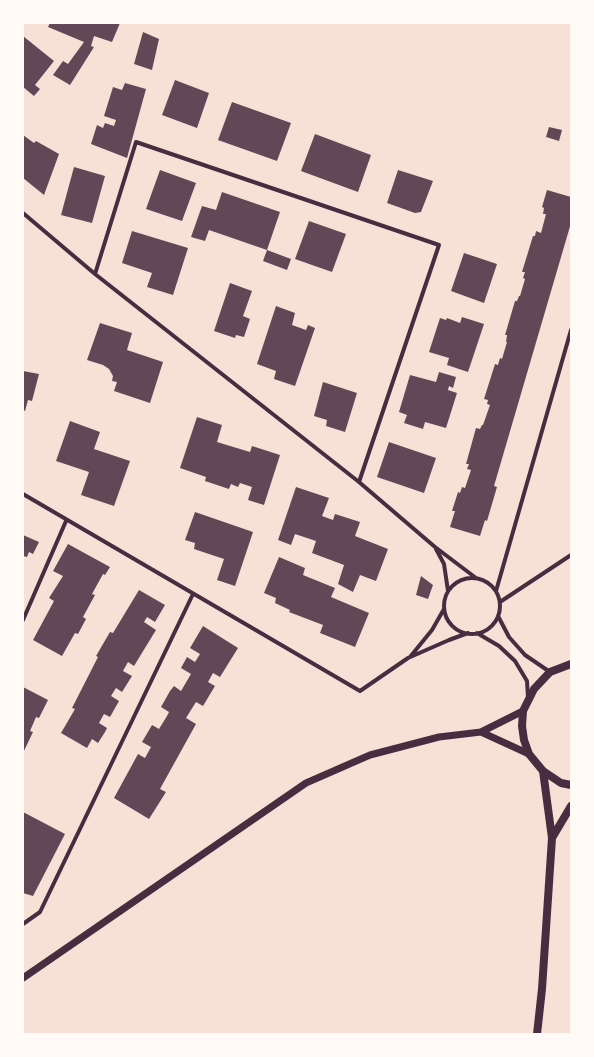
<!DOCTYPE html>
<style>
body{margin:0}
#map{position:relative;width:594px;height:1057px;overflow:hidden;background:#f7e1d7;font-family:"Asap Condensed",sans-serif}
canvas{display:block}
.frame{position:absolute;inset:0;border:24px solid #fffaf5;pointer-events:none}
</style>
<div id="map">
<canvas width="594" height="1057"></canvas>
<div class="frame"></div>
</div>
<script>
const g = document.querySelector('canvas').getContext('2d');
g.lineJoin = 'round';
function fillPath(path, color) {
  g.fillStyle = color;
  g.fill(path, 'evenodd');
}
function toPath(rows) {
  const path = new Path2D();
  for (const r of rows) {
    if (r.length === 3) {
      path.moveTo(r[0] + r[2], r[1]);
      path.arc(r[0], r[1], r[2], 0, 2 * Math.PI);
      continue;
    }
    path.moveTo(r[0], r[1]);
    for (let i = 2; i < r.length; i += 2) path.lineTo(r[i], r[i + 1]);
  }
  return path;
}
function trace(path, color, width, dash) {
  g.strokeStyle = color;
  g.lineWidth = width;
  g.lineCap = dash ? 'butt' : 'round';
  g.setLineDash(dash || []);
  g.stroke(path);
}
fillPath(toPath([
 [50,23,120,23,112,42,94,36,91,46,94,47,70,85,53,75,63,61,68,64,84,42,48,27],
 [143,32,159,39,152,70,134,64],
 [23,36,54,61,35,85,40,89,34,96,23,87],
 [175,80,209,93,197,128,162,115],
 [125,83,146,89,127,158,91,144,97,125,103,128,105,123,114,126,116,120,104,116,113,87,122,90],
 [232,102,291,123,277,161,218,140],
 [549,127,562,130,559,141,546,137],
 [315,134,371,155,358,192,301,171],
 [23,135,34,143,36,141,59,154,44,195,23,178],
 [74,167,105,176,92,223,61,215],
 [160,170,196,183,182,221,146,209],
 [398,170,433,181,421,212,415,213,387,203],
 [547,190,571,197,571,223,494,486,497,487,487,521,485,520,480,536,450,527,455,511,452,511,458,492,460,493,462,487,465,488,471,470,467,469,469,464,466,464,476,428,480,429,482,425,483,425,490,405,487,404,488,400,484,399,495,364,498,365,500,358,502,359,507,342,506,342,507,335,505,335,515,301,517,301,519,296,520,296,525,279,523,278,525,272,522,272,533,236,535,236,536,231,541,233,546,214,543,214,544,208,542,207],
 [222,192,280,212,267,250,209,230,205,241,191,237,202,206,216,210],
 [309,221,346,234,332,272,295,259],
 [132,231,188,248,173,295,147,287,152,273,122,263],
 [267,250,291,259,287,270,263,261],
 [464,253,497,264,484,303,451,291],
 [230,283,252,291,243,316,250,319,244,337,236,335,235,338,214,331],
 [276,306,295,313,292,325,306,330,308,325,315,328,295,386,274,379,276,371,257,364],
 [462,317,484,324,468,372,447,365,449,358,429,352,440,318,446,320,447,318,460,323],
 [100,323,132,333,127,350,163,362,150,403,114,391,117,382,112,381,113,376,109,369,103,365,87,360],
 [23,371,39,374,32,401,28,400,25,411,23,410],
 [439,372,456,377,453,388,449,386,448,390,457,393,446,428,425,422,423,429,404,423,407,415,399,412,410,375,436,382],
 [323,382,357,393,345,432,326,426,327,420,314,416],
 [197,417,222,425,217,442,250,452,252,446,280,455,264,505,248,500,252,487,240,483,238,487,231,484,229,489,205,481,206,477,180,468],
 [70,421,100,432,94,449,130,461,114,506,81,495,89,472,56,461],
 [389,442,436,458,424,493,377,477],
 [296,487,329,498,322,516,333,520,335,514,360,522,355,536,388,549,376,581,360,575,353,592,338,584,344,565,312,553,316,541,295,534,291,545,278,540],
 [195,512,253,532,235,586,217,580,224,559,194,549,195,543,185,540],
 [23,535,39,542,33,554,29,552,27,557,23,556],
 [68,544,110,567,105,575,103,574,92,594,95,595,83,617,86,619,78,634,75,633,62,656,33,640,54,601,49,598,63,576,53,571],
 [279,557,305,568,303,575,335,588,331,597,369,613,355,647,320,633,323,625,289,612,290,610,275,603,276,598,264,593],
 [421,576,433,585,428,599,416,595],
 [139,590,165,605,155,622,147,617,144,622,156,630,134,666,128,662,123,671,132,676,122,692,116,688,111,696,119,701,110,717,104,714,99,723,107,728,105,732,98,743,92,739,87,748,61,733,75,709,72,708,98,657,96,656,110,632,113,633],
 [203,626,238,648,220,677,213,673,208,682,215,686,203,706,196,702,186,718,196,724,160,789,166,792,149,819,114,798,138,754,145,758,151,747,142,742,152,725,159,729,167,716,169,712,161,707,170,691,174,686,181,691,191,674,181,668,187,657,195,662,200,654,190,648],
 [23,687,48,700,39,718,36,717,30,731,33,732,23,753],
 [23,812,65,834,33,896,23,893]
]), '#644757');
trace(toPath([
 [23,213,95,274,359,482,435,547,476,578],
 [95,274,136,142,439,245,359,482],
 [23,494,360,691,408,658,449,640,468,633],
 [436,549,444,564,448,591],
 [472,606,28],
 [496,591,571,330],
 [500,602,571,555],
 [498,616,509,637,525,655,550,672],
 [23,620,66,521],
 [477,633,499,646,515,661,527,681,528,698],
 [410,657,432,630,444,609],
 [23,924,40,912,193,594]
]), '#4a2c40', 4);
trace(toPath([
 [481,732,529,754],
 [23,978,306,783,370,755,439,737,481,732,523,711]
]), '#4a2c40', 7);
trace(toPath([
 [571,664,550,672,534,689,523,711,522,726,524,740,529,754,543,771,561,783,571,785],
 [552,838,571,806],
 [537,1034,542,989,552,838,543,771]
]), '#4a2c40', 8);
</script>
